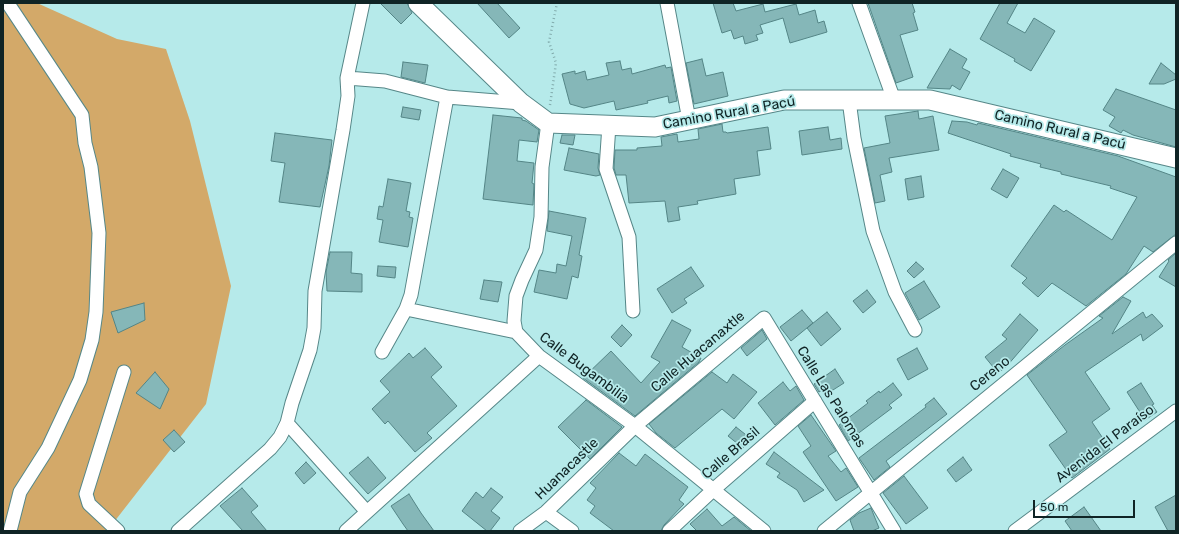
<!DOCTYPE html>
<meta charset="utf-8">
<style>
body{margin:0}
#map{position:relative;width:1179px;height:534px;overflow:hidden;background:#b6eaea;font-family:Rubik,sans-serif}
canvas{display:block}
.frame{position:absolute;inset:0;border:4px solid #102425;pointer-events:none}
.scale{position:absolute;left:1033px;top:500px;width:102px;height:18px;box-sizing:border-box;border:2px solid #102425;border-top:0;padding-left:5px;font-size:12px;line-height:14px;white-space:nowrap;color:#102425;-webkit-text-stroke:3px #b6eaea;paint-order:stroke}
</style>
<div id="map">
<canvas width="1179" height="534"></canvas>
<div class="frame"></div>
<div class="scale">50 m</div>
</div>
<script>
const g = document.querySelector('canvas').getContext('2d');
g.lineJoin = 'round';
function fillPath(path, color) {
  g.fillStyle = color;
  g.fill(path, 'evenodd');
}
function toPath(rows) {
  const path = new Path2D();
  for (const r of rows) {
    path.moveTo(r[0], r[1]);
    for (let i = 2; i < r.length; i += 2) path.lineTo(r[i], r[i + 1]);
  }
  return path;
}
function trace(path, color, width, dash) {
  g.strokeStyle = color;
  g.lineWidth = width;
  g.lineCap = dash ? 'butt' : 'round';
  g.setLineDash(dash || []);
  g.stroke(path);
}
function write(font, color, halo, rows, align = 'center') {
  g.font = font + ' Rubik,sans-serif';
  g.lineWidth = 3.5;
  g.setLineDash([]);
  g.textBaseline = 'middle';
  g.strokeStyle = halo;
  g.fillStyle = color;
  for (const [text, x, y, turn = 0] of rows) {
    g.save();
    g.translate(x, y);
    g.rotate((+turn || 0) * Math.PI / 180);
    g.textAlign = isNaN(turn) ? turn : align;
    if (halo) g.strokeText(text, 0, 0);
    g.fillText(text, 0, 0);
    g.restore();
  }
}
fillPath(toPath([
 [3,3,37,3,117,39,166,49,190,121,231,286,206,404,107,531,3,531]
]), '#d3a969');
const building = toPath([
 [380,3,407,3,412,13,401,24,380,3],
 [477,3,497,3,520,28,509,38,477,3],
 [713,3,733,3,736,11,763,4,765,12,796,4,799,15,815,10,818,23,824,21,827,32,790,43,783,18,760,25,763,33,756,35,758,40,745,44,743,36,734,39,731,30,722,33,713,3],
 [868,3,912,3,915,12,913,13,918,30,900,35,913,77,896,83,868,3],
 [1000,3,1018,3,1007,23,1025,33,1034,18,1055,31,1031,71,1014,61,1015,59,980,39,1000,3],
 [950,49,967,59,962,68,970,72,960,90,952,85,950,89,927,88,950,49],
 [702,59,706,76,723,72,728,96,694,104,686,63,702,59],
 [620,61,622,70,631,68,632,74,665,65,666,68,671,67,677,101,669,103,668,96,647,101,648,103,616,110,614,101,584,108,570,104,562,74,575,71,575,74,585,71,587,80,609,75,606,63,620,61],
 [403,62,428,65,425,83,401,77,403,62],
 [1161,63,1176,75,1176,79,1164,84,1149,84,1161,63],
 [1116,89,1176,110,1176,147,1133,135,1123,130,1121,133,1109,126,1115,117,1103,110,1116,89],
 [403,107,421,110,419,120,401,117,403,107],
 [918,111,919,119,933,116,939,150,889,158,892,172,880,175,885,201,875,203,864,148,890,143,885,116,918,111],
 [493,115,522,118,522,120,526,121,539,130,537,142,519,140,517,161,534,163,532,183,534,184,533,205,483,199,493,115],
 [952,121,967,122,977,125,978,123,1118,156,1176,177,1176,234,1153,252,1144,246,1126,274,1086,306,1052,283,1038,297,1022,283,1027,278,1011,266,1054,205,1064,212,1066,210,1112,240,1137,197,1110,188,1111,186,1061,174,1061,172,1040,167,1041,164,1010,156,1011,154,948,133,952,121],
 [722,124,723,132,726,132,727,133,768,127,771,149,757,151,760,175,734,179,736,194,697,201,698,204,678,207,680,220,668,222,665,201,629,203,626,175,616,175,614,168,615,150,637,150,637,148,662,146,661,137,677,134,678,142,699,139,698,129,722,124],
 [828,127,830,140,841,138,842,149,802,155,799,131,828,127],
 [275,133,332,140,329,166,320,207,279,202,285,163,271,161,275,133],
 [562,135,575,135,573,145,560,143,562,135],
 [569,148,599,154,598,168,600,175,596,176,564,170,569,148],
 [1003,169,1019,178,1007,198,991,189,1003,169],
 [921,176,924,197,908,200,905,179,921,176],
 [388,179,411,183,406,211,410,212,409,217,413,218,408,247,379,242,383,220,377,219,379,206,383,207,388,179],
 [549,211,586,218,579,255,582,256,578,278,572,276,567,299,534,292,539,270,556,273,557,264,566,266,572,236,547,231,549,211],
 [330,252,352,252,351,273,362,274,362,292,327,291,326,272,330,252],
 [1176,253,1176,287,1159,277,1169,261,1168,260,1176,253],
 [916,262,924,269,914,278,907,271,916,262],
 [378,266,396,267,395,278,377,276,378,266],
 [691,267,704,286,684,299,687,303,672,313,657,289,691,267],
 [484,280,502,282,498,302,480,299,484,280],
 [924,281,940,307,919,320,905,293,924,281],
 [867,290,876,302,863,313,853,301,867,290],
 [1123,297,1131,301,1112,334,1143,312,1146,318,1152,314,1163,326,1143,341,1141,334,1085,372,1110,409,1092,422,1110,449,1072,478,1049,445,1067,432,1027,375,1065,345,1103,318,1099,316,1123,297],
 [144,303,145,320,118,333,111,312,144,303],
 [802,310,813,323,791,341,780,327,802,310],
 [827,312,841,329,821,346,807,328,827,312],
 [1020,314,1038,330,1006,367,998,373,985,357,1007,339,1002,335,1020,314],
 [672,320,691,330,682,347,701,358,699,362,635,416,583,378,611,351,641,383,660,362,651,357,672,320],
 [622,325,632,335,621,347,611,337,622,325],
 [762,330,767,339,747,356,741,348,762,330],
 [425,348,442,367,431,377,457,406,427,433,432,438,415,452,388,421,385,424,372,409,390,392,380,381,409,353,413,358,425,348],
 [917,348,928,369,908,380,897,359,917,348],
 [835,369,844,383,825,395,822,390,819,392,814,384,835,369],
 [155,372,169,389,160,409,136,393,155,372],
 [712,372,727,383,733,374,757,392,734,419,722,409,675,448,656,433,649,424,712,372],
 [783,382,790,391,796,386,804,400,775,425,758,403,783,382],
 [893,383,902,395,889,405,892,408,848,441,839,425,868,403,866,401,879,391,880,393,893,383],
 [1141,383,1154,404,1152,405,1157,412,1145,420,1127,392,1141,383],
 [934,398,947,414,886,461,890,467,874,480,859,458,926,407,925,405,934,398],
 [586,400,622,427,590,459,558,427,586,400],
 [811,415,836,451,828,456,841,472,846,468,858,487,836,501,803,452,811,446,798,426,811,415],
 [736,427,750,438,743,448,728,436,736,427],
 [174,430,185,442,174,452,163,440,174,430],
 [774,452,824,490,804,502,797,490,777,477,780,473,766,464,774,452],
 [619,453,636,466,645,454,688,487,679,500,684,504,664,525,661,531,614,531,590,513,595,506,587,500,596,488,590,483,619,453],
 [368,457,386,478,368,494,349,473,368,457],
 [963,457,972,470,956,482,947,470,963,457],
 [306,462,316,473,304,484,295,473,306,462],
 [904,476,928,508,906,524,883,493,904,476],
 [242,488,258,506,251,512,267,531,243,531,220,506,242,488],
 [491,488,503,497,491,511,500,518,490,531,487,531,462,511,476,492,483,498,491,488],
 [409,494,421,513,434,531,408,531,403,524,391,506,409,494],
 [1176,495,1176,531,1168,531,1155,507,1176,495],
 [1084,507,1101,531,1072,531,1065,521,1084,507],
 [871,508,879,528,872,531,854,531,850,520,859,513,871,508],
 [707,509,722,526,734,517,751,531,697,531,690,524,707,509]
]);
fillPath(building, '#85b7b8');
trace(building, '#548586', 1);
const street = toPath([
 [667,3,689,120],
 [859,3,894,100],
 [9,5,82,115,85,143,91,167,99,233,96,312,92,340,80,380,48,448,20,492,10,531],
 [347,78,385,81,447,97,521,103],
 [849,100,854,138,873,231,895,292,915,330],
 [548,123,542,167,541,217,536,250,522,280,516,296,514,321,516,332,539,356,635,426,764,531],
 [609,125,606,169,629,237,633,311],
 [406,309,516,332],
 [382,352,406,309,411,295,447,97],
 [287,423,367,512],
 [546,512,572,531],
 [118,531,89,504,86,494,124,372],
 [178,531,270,449,280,437,287,423,292,403,310,350,314,328,315,291,343,130,348,96,347,78,363,3],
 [346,531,539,356],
 [520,531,546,512,635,426,764,318,894,531],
 [669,531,713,490,815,401],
 [824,531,1176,243],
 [1015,531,1176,411]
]);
const secondary = toPath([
 [418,3,521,103,548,123,655,127,784,100,930,100,1176,158]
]);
trace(street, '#568788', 15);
trace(secondary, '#568788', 21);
trace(toPath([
 [550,105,556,63,549,42,557,3]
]), '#82acad', 2.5, [1, 3]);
trace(street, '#fff', 13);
trace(secondary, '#fff', 19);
write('14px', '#102425', '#b6eaea', [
 ["Camino Rural a Pacú",729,113,-10],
 ["Camino Rural a Pacú",1060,130,13],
 ["Calle Huacanaxtle",698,352,-40],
 ["Calle Bugambilia",584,368,37],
 ["Cereno",990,374,-39],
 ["Calle Las Palomas",831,397,58],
 ["Avenida El Paraíso",1105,444,-37],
 ["Calle Brasil",731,453,-41],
 ["Huanacastle",567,469,-44]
]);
</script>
